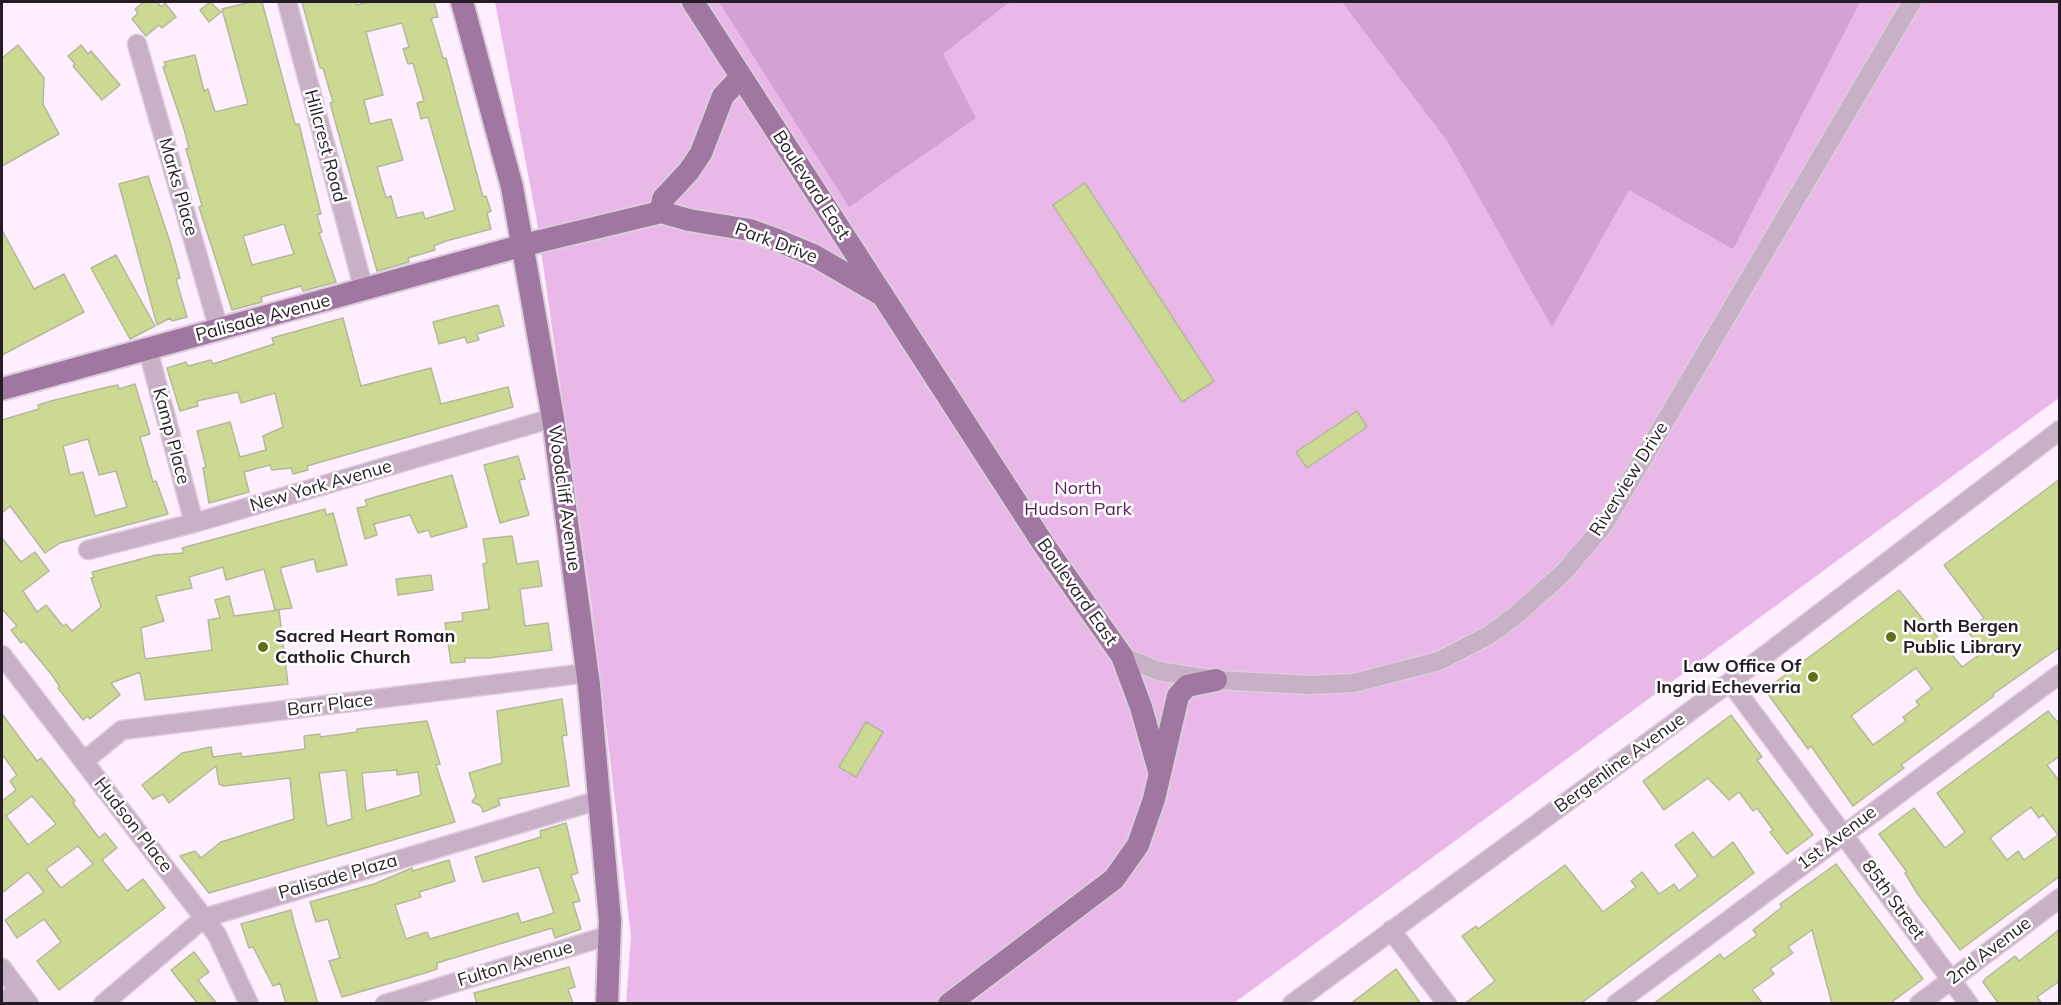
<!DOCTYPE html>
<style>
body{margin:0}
#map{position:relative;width:2061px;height:1005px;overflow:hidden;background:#fef;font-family:Mulish,sans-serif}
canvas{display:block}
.frame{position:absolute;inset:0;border:3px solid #261c26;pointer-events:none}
</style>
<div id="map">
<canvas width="2061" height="1005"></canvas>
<div class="frame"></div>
</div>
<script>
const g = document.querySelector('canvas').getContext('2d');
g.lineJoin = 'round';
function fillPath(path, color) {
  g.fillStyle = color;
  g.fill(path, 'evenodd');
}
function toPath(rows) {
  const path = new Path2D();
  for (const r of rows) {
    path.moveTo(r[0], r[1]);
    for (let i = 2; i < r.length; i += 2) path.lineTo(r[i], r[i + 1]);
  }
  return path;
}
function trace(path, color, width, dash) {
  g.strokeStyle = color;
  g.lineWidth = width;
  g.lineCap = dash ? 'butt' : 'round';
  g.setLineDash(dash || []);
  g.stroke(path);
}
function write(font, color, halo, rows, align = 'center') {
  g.font = font + ' Mulish,sans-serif';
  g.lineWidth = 5;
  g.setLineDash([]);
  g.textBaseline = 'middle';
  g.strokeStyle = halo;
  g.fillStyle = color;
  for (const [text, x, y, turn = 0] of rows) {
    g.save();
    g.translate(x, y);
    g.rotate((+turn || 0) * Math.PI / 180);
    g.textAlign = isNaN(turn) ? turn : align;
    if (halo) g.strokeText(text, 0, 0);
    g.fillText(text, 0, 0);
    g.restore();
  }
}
fillPath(toPath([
 [495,2,2059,2,2059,398,1234,1003,626,1003,631,936,591,600,536,216]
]), '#eab7e9');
fillPath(toPath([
 [719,2,1015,2,1007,4,943,54,976,118,849,207],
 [1342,2,1860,2,1733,249,1629,190,1552,327,1448,142]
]), '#d4a1d4');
const building = toPath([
 [144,2,157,2,161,7,165,3,176,17,162,28,159,25,146,36,132,19,138,13,135,9,144,2],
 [210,2,221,12,209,22,200,10,210,2],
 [251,2,262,2,295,124,299,124,321,214,317,215,322,232,319,233,336,282,303,291,301,286,261,297,262,302,232,310,199,207,202,206,186,149,189,148,184,129,163,67,166,66,164,62,195,55,204,91,208,89,215,112,248,104,222,9,251,2],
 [284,224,294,254,252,265,243,236,284,224],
 [302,2,356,2,357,5,369,2,434,2,438,17,431,18,443,58,446,58,483,197,486,196,491,211,487,213,491,229,446,241,434,246,435,250,408,258,409,262,377,271,330,103,333,102,323,68,320,68,302,2],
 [402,23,409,47,403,49,408,64,413,63,424,101,417,103,421,119,428,117,455,210,425,219,423,212,397,218,391,196,386,198,377,167,403,160,391,119,370,124,364,100,383,95,366,32,402,23],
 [18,45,44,78,43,104,59,134,2,166,2,58,18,45],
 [81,45,88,54,91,51,120,85,102,100,73,66,75,64,68,56,81,45],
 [148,176,170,242,180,278,176,279,187,317,172,321,170,318,157,325,119,184,148,176],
 [1085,183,1214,381,1182,402,1053,205,1085,183],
 [2,230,34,289,64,274,84,312,2,355,2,230],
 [116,255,155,326,130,339,91,268,116,255],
 [498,305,504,326,477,334,479,340,467,343,465,337,439,344,433,322,498,305],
 [343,318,361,386,431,368,441,404,508,387,513,407,307,466,308,470,293,474,291,468,272,470,270,465,244,472,249,492,209,503,203,468,206,467,197,431,230,422,240,457,266,450,263,436,283,427,275,393,241,403,238,392,197,401,198,406,180,411,167,368,186,362,188,366,211,360,213,364,274,344,272,338,343,318],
 [135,384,150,434,140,437,153,482,156,481,168,514,60,543,45,553,10,506,2,513,2,420,39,409,38,405,51,401,108,387,118,385,119,389,135,384],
 [88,439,99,475,116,471,127,507,95,516,83,472,70,475,63,446,88,439],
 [1357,411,1367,427,1307,468,1296,452,1357,411],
 [518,456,525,479,519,480,529,515,500,523,484,465,518,456],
 [452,475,467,527,431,537,429,530,418,533,410,515,374,524,377,535,365,539,357,508,367,506,365,500,452,475],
 [2060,479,2060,647,1993,694,1994,696,1901,765,1904,768,1853,806,1811,746,1808,749,1765,690,1899,590,1962,667,1983,652,1967,630,1984,618,1944,565,2060,479],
 [1916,668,1932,689,1916,701,1919,705,1903,717,1906,721,1873,745,1851,716,1916,668],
 [325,509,326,515,333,513,347,565,317,572,314,559,280,568,292,608,275,610,264,569,226,580,223,567,189,577,192,588,156,596,164,621,141,628,145,659,206,651,212,650,208,620,220,618,215,600,229,596,234,616,279,610,288,684,145,700,140,672,111,683,120,695,90,719,88,716,83,720,58,688,60,687,52,675,24,641,21,643,11,630,17,626,2,609,2,538,21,562,35,552,49,571,23,591,37,612,46,605,63,626,66,624,72,631,101,607,91,578,94,577,92,572,156,555,184,553,182,548,325,509],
 [512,536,517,564,538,561,542,586,520,589,525,626,548,623,552,650,489,658,465,658,465,662,451,663,445,623,463,621,462,613,489,609,483,564,487,563,483,539,512,536],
 [431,575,433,590,398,595,396,579,431,575],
 [562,699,567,735,562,736,569,786,498,799,500,805,483,812,481,806,472,802,476,796,469,773,502,763,497,711,562,699],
 [2048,711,2060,725,2060,756,2047,765,2060,782,2060,876,1960,950,1917,893,1905,873,1907,872,1879,834,1914,808,1945,848,1965,832,1937,793,2048,711],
 [2031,807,2039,818,2043,815,2058,835,2024,860,2018,851,2007,860,1990,838,2031,807],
 [2,714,37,761,41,758,75,801,73,803,99,838,105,833,117,848,102,860,127,891,143,879,165,908,59,990,37,961,61,942,44,919,17,938,5,920,44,892,28,872,2,893,2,801,16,790,10,781,17,775,2,754,2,714],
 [32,796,56,824,28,845,6,816,32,796],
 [78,846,93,864,61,888,46,869,78,846],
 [1731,715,1762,757,1757,760,1813,835,1787,854,1770,832,1773,830,1757,808,1753,811,1739,792,1729,800,1708,778,1664,810,1643,781,1731,715],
 [427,721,440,764,436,765,455,822,209,893,180,856,195,851,201,858,221,842,294,819,290,778,224,786,219,784,216,766,169,803,163,794,153,799,142,785,182,753,211,747,213,757,241,753,242,757,305,749,304,736,320,734,320,737,357,732,357,729,427,721],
 [346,770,352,819,327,826,319,773,346,770],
 [397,770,397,775,418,772,421,795,366,811,362,773,397,770],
 [866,722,883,732,856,777,839,767,866,722],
 [566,823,578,873,571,875,580,901,573,903,581,929,555,938,552,928,437,963,437,969,422,974,342,997,329,961,340,958,328,919,316,922,310,902,374,884,412,868,413,871,449,860,455,881,419,892,421,897,395,905,406,939,427,932,430,939,518,913,521,923,554,913,539,867,483,882,475,857,541,837,540,831,566,823],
 [1693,832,1713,858,1733,842,1754,873,1580,1004,1464,1004,1495,981,1462,936,1476,926,1478,929,1565,865,1603,912,1636,887,1631,881,1642,872,1659,894,1674,884,1679,891,1698,876,1675,845,1693,832],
 [1836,864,1923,979,1889,1004,1832,1004,1812,930,1788,947,1793,953,1770,969,1774,974,1752,990,1763,1004,1653,1004,1720,954,1724,959,1757,935,1753,930,1782,907,1780,904,1836,864],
 [291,910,294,923,318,1004,286,1004,280,983,273,986,253,947,249,948,241,924,291,910],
 [2060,929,2060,981,2037,997,2042,1004,1999,1004,1983,982,1986,978,2015,956,2019,961,2060,929],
 [194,952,209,972,198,980,217,1004,198,1004,171,970,194,952],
 [569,967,575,987,568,989,573,1004,477,1004,474,993,569,967],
 [1396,969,1421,1004,1350,1004,1396,969]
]);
fillPath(building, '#ccd993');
trace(building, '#b3ba98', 1.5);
const minor = toPath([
 [287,2,364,290],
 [137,44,219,330],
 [148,350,194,523],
 [88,550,194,523,553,418],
 [2,655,217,935,249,1004],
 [1122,656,1158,671,1216,680,1309,685,1354,683,1439,661,1489,635,1515,616,1563,573,1604,525,1912,2],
 [1730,682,1969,1004],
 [84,761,122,730,587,673],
 [1391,930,1447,1004],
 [2,968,29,1004],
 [2,1003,18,990],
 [103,1004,204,918,599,800],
 [385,1004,610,935],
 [1292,1004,1730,682,2060,430],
 [1616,1004,2060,674],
 [1919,1004,2060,898]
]);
const major = toPath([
 [462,2,512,187,553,418,589,685,610,921,607,1004],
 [693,2,1044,545,1122,656,1141,707,1159,771],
 [661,212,663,199,689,171,701,153,723,96,741,77],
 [2,389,524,245,661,212,689,220,750,230,772,238,815,256,882,295],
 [949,1004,1114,879,1138,845,1154,799,1178,696,1187,686,1216,680]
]);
trace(minor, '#dcccdc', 21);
trace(major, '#dcccdc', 26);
trace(minor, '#c8b0c7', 18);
trace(major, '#a077a0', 22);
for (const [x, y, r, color] of [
 [1891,637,6,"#636e17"],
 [263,647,6,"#636e17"],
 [1813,677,6,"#636e17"]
]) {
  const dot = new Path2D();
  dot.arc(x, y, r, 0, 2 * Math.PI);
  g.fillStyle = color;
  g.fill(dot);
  trace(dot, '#fff', 2);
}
write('18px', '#261c26', '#fff', [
 ["Hillcrest Road",325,146,75],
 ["Boulevard East",811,185,57],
 ["Marks Place",178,187,74],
 ["Park Drive",776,243,20],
 ["Palisade Avenue",263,318,-15],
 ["Kamp Place",171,436,75],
 ["Riverview Drive",1629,479,-58],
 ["New York Avenue",321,486,-16],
 ["Woodcliff Avenue",564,498,82],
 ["Boulevard East",1077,592,55],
 ["Barr Place",330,705,-7],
 ["Bergenline Avenue",1620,763,-36],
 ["Hudson Place",133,825,52],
 ["1st Avenue",1837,838,-37],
 ["Palisade Plaza",338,877,-16],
 ["85th Street",1893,900,54],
 ["2nd Avenue",1989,951,-37],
 ["Fulton Avenue",515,964,-17]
]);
write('18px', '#5b1e5d', '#fff', [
 ["North",1078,489],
 ["Hudson Park",1078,510]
]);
write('bold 18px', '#261c26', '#fff', [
 ["North Bergen",1903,627],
 ["Public Library",1903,648],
 ["Sacred Heart Roman",275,637],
 ["Catholic Church",275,658],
 ["Law Office Of",1801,667,"right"],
 ["Ingrid Echeverria",1801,688,"right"]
], 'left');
</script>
